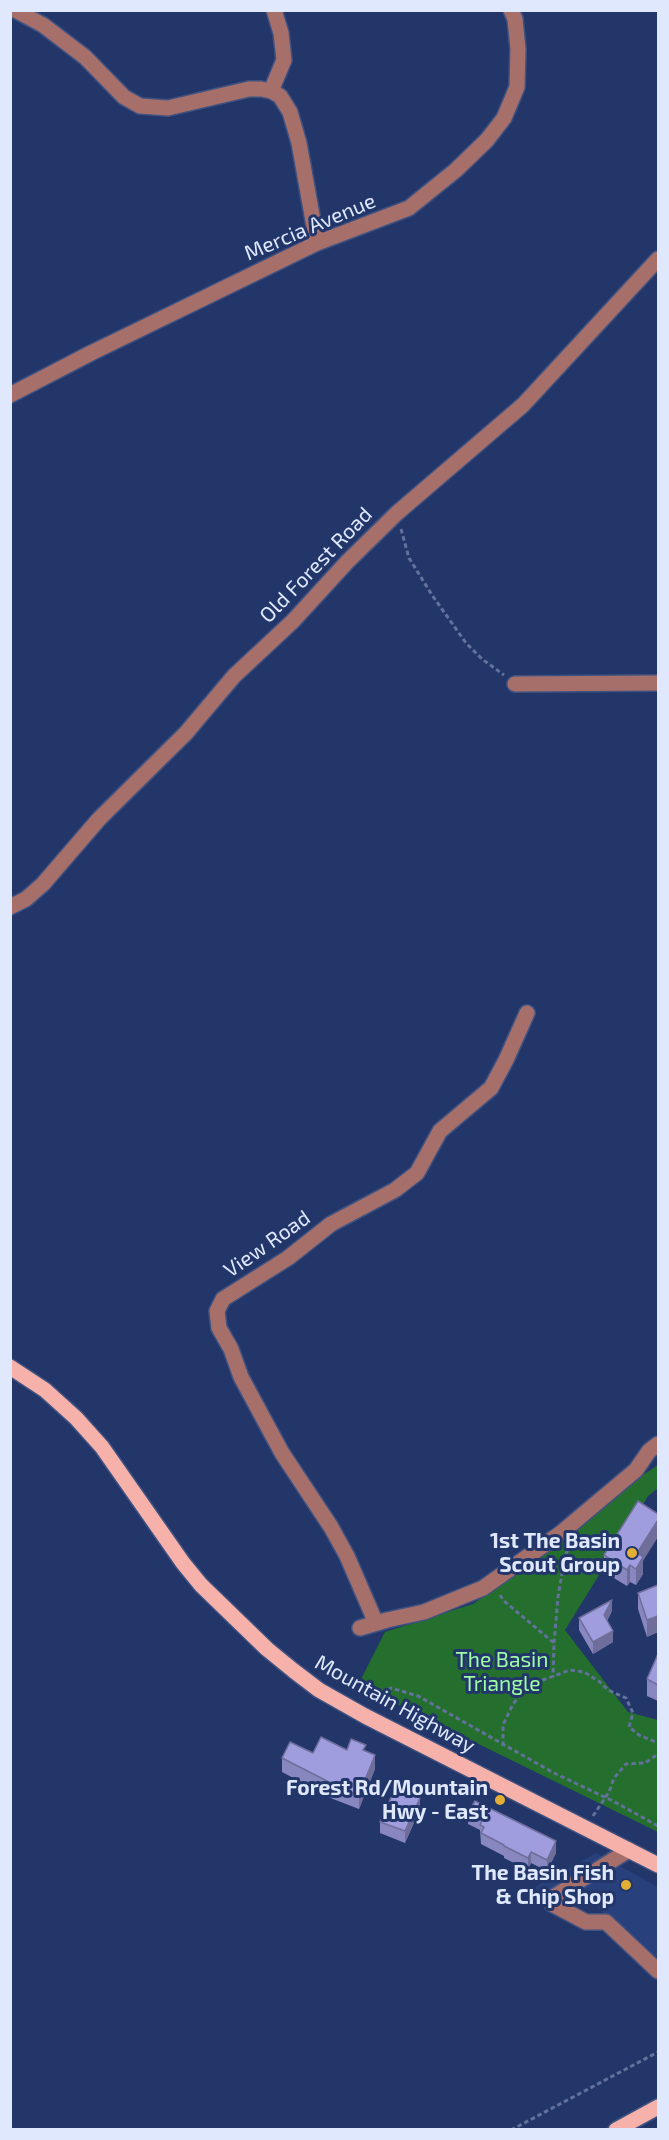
<!DOCTYPE html>
<style>
body{margin:0}
#map{position:relative;width:669px;height:2140px;overflow:hidden;background:#22366a;font-family:"Exo 2",sans-serif}
canvas{display:block}
.frame{position:absolute;inset:0;border:12px solid #dfe8fc;pointer-events:none}
</style>
<div id="map">
<canvas width="669" height="2140"></canvas>
<div class="frame"></div>
</div>
<script>
const g = document.querySelector('canvas').getContext('2d');
g.lineJoin = 'round';
function fillPath(path, color) {
  g.fillStyle = color;
  g.fill(path, 'evenodd');
}
function toPath(rows) {
  const path = new Path2D();
  for (const r of rows) {
    path.moveTo(r[0], r[1]);
    for (let i = 2; i < r.length; i += 2) path.lineTo(r[i], r[i + 1]);
  }
  return path;
}
function trace(path, color, width, dash) {
  g.strokeStyle = color;
  g.lineWidth = width;
  g.lineCap = dash ? 'butt' : 'round';
  g.setLineDash(dash || []);
  g.stroke(path);
}
function write(font, color, halo, rows, align = 'center') {
  g.font = font + ' "Exo 2",sans-serif';
  g.lineWidth = 6;
  g.setLineDash([]);
  g.textBaseline = 'middle';
  g.strokeStyle = halo;
  g.fillStyle = color;
  for (const [text, x, y, turn = 0] of rows) {
    g.save();
    g.translate(x, y);
    g.rotate((+turn || 0) * Math.PI / 180);
    g.textAlign = isNaN(turn) ? turn : align;
    if (halo) g.strokeText(text, 0, 0);
    g.fillText(text, 0, 0);
    g.restore();
  }
}
fillPath(toPath([
 [596,1853,658,1887,658,1966,588,1898,562,1914,529,1890]
]), '#28407b');
fillPath(toPath([
 [658,1465,658,1488,648,1496,565,1630,628,1712,658,1720,658,1832,358,1685,385,1632,473,1604,519,1571,620,1490]
]), '#256f2e');
const minor = toPath([
 [15,10,43,25,85,57,124,97,140,106,168,108,249,89,261,89,271,91,284,60,281,33,274,10],
 [271,91,280,96,290,112,299,143,317,243],
 [10,395,91,353,317,243,409,208,456,170,487,140,504,118,517,87,518,49,515,19,511,10],
 [515,684,658,683],
 [10,907,26,899,43,884,99,819,186,733,234,676,293,621,347,562,397,513,523,405,658,259],
 [376,1623,347,1556,331,1527,282,1453,241,1377,231,1349,219,1328,217,1311,223,1299,288,1258,331,1224,395,1190,417,1173,440,1131,491,1088,506,1060,527,1013],
 [360,1628,387,1620,424,1612,483,1588,561,1533,593,1506,636,1470,649,1451,658,1444],
 [629,1850,555,1896,552,1904,586,1922,606,1922,658,1971]
]);
const major = toPath([
 [10,1367,45,1390,76,1418,102,1447,183,1563,201,1585,267,1649,294,1671,319,1690,365,1716,658,1865],
 [616,2130,658,2107]
]);
trace(minor, '#405281', 18);
trace(major, '#405281', 18);
trace(toPath([
 [401,529,409,558,432,595,466,643,482,659,504,675],
 [500,1595,504,1601,554,1643,553,1677],
 [554,1643,558,1597,565,1556,570,1545],
 [368,1700,391,1688,418,1696,554,1773,613,1801,658,1826],
 [503,1746,503,1725,513,1704,524,1691,543,1680,570,1670,584,1672,600,1682,608,1690,626,1698,633,1713,629,1727,639,1735,658,1743],
 [593,1816,609,1792,614,1778,626,1764,645,1763,658,1754],
 [511,2130,658,2052]
]), '#62729b', 3, [4.5, 3]);
trace(minor, '#a66f6a', 15);
trace(major, '#f5b1aa', 15);
fillPath(toPath([
 [604,1555,643,1561,643,1574,636,1585,630,1582,627,1586,604,1572],
 [658,1585,658,1632,647,1637,638,1609,638,1593],
 [612,1611,607,1621,613,1642,593,1654,579,1630,579,1618],
 [658,1654,658,1701,647,1696,647,1679],
 [347,1750,366,1751,375,1769,359,1809,333,1799,282,1772,282,1758],
 [420,1809,405,1843,380,1833,380,1822],
 [468,1813,556,1853,547,1871,531,1863,528,1870,504,1858,504,1856,481,1844,480,1830,468,1824]
]), '#8987bf');
fillPath(toPath([
 [658,1520,658,1537,643,1561,643,1574,636,1585,636,1569,637,1553],
 [630,1565,630,1582,627,1586,627,1570],
 [612,1600,612,1611,604,1626,604,1615],
 [658,1616,658,1632,647,1637,647,1620],
 [613,1631,613,1642,593,1654,593,1642],
 [375,1755,375,1769,359,1809,359,1795],
 [420,1798,420,1809,405,1843,405,1831],
 [556,1841,556,1853,547,1871,547,1860],
 [531,1852,531,1863,528,1870,528,1858]
]), '#6f6e9b');
const building = toPath([
 [638,1501,658,1514,658,1520,637,1553,643,1557,636,1569,630,1565,627,1570,604,1555,638,1501],
 [658,1585,658,1616,647,1620,638,1593,658,1585],
 [612,1600,604,1615,613,1631,593,1642,579,1618,612,1600],
 [658,1654,658,1685,647,1679,658,1654],
 [321,1737,347,1750,351,1739,366,1745,363,1750,375,1755,359,1795,333,1784,282,1758,290,1742,313,1753,321,1737],
 [397,1784,420,1798,405,1831,380,1822,397,1784],
 [475,1801,556,1841,547,1860,531,1852,528,1858,504,1846,504,1845,481,1833,484,1827,480,1825,482,1820,468,1813,475,1801]
]);
fillPath(building, '#9f9dde');
trace(building, '#6f6e9b', 1.5);
for (const [x, y, r, color] of [
 [632,1553,6,"#e1af34"],
 [500,1800,6,"#e1af34"],
 [626,1885,6,"#e1af34"]
]) {
  const dot = new Path2D();
  dot.arc(x, y, r, 0, 2 * Math.PI);
  g.fillStyle = color;
  g.fill(dot);
  trace(dot, '#22366a', 2);
}
write('21px', '#dfe8fc', '#22366a', [
 ["Mercia Avenue",310,227,-23],
 ["Old Forest Road",316,565,-46],
 ["View Road",267,1244,-35],
 ["Mountain Highway",395,1704,29]
]);
write('bold 21px', '#dfe8fc', '#22366a', [
 ["1st The Basin",620,1541],
 ["Scout Group",620,1565],
 ["Forest Rd/Mountain",488,1788],
 ["Hwy - East",488,1812],
 ["The Basin Fish",614,1873],
 ["& Chip Shop",614,1897]
], 'right');
write('21px', '#9efca3', '#22366a', [
 ["The Basin",502,1660],
 ["Triangle",502,1684]
]);
</script>
